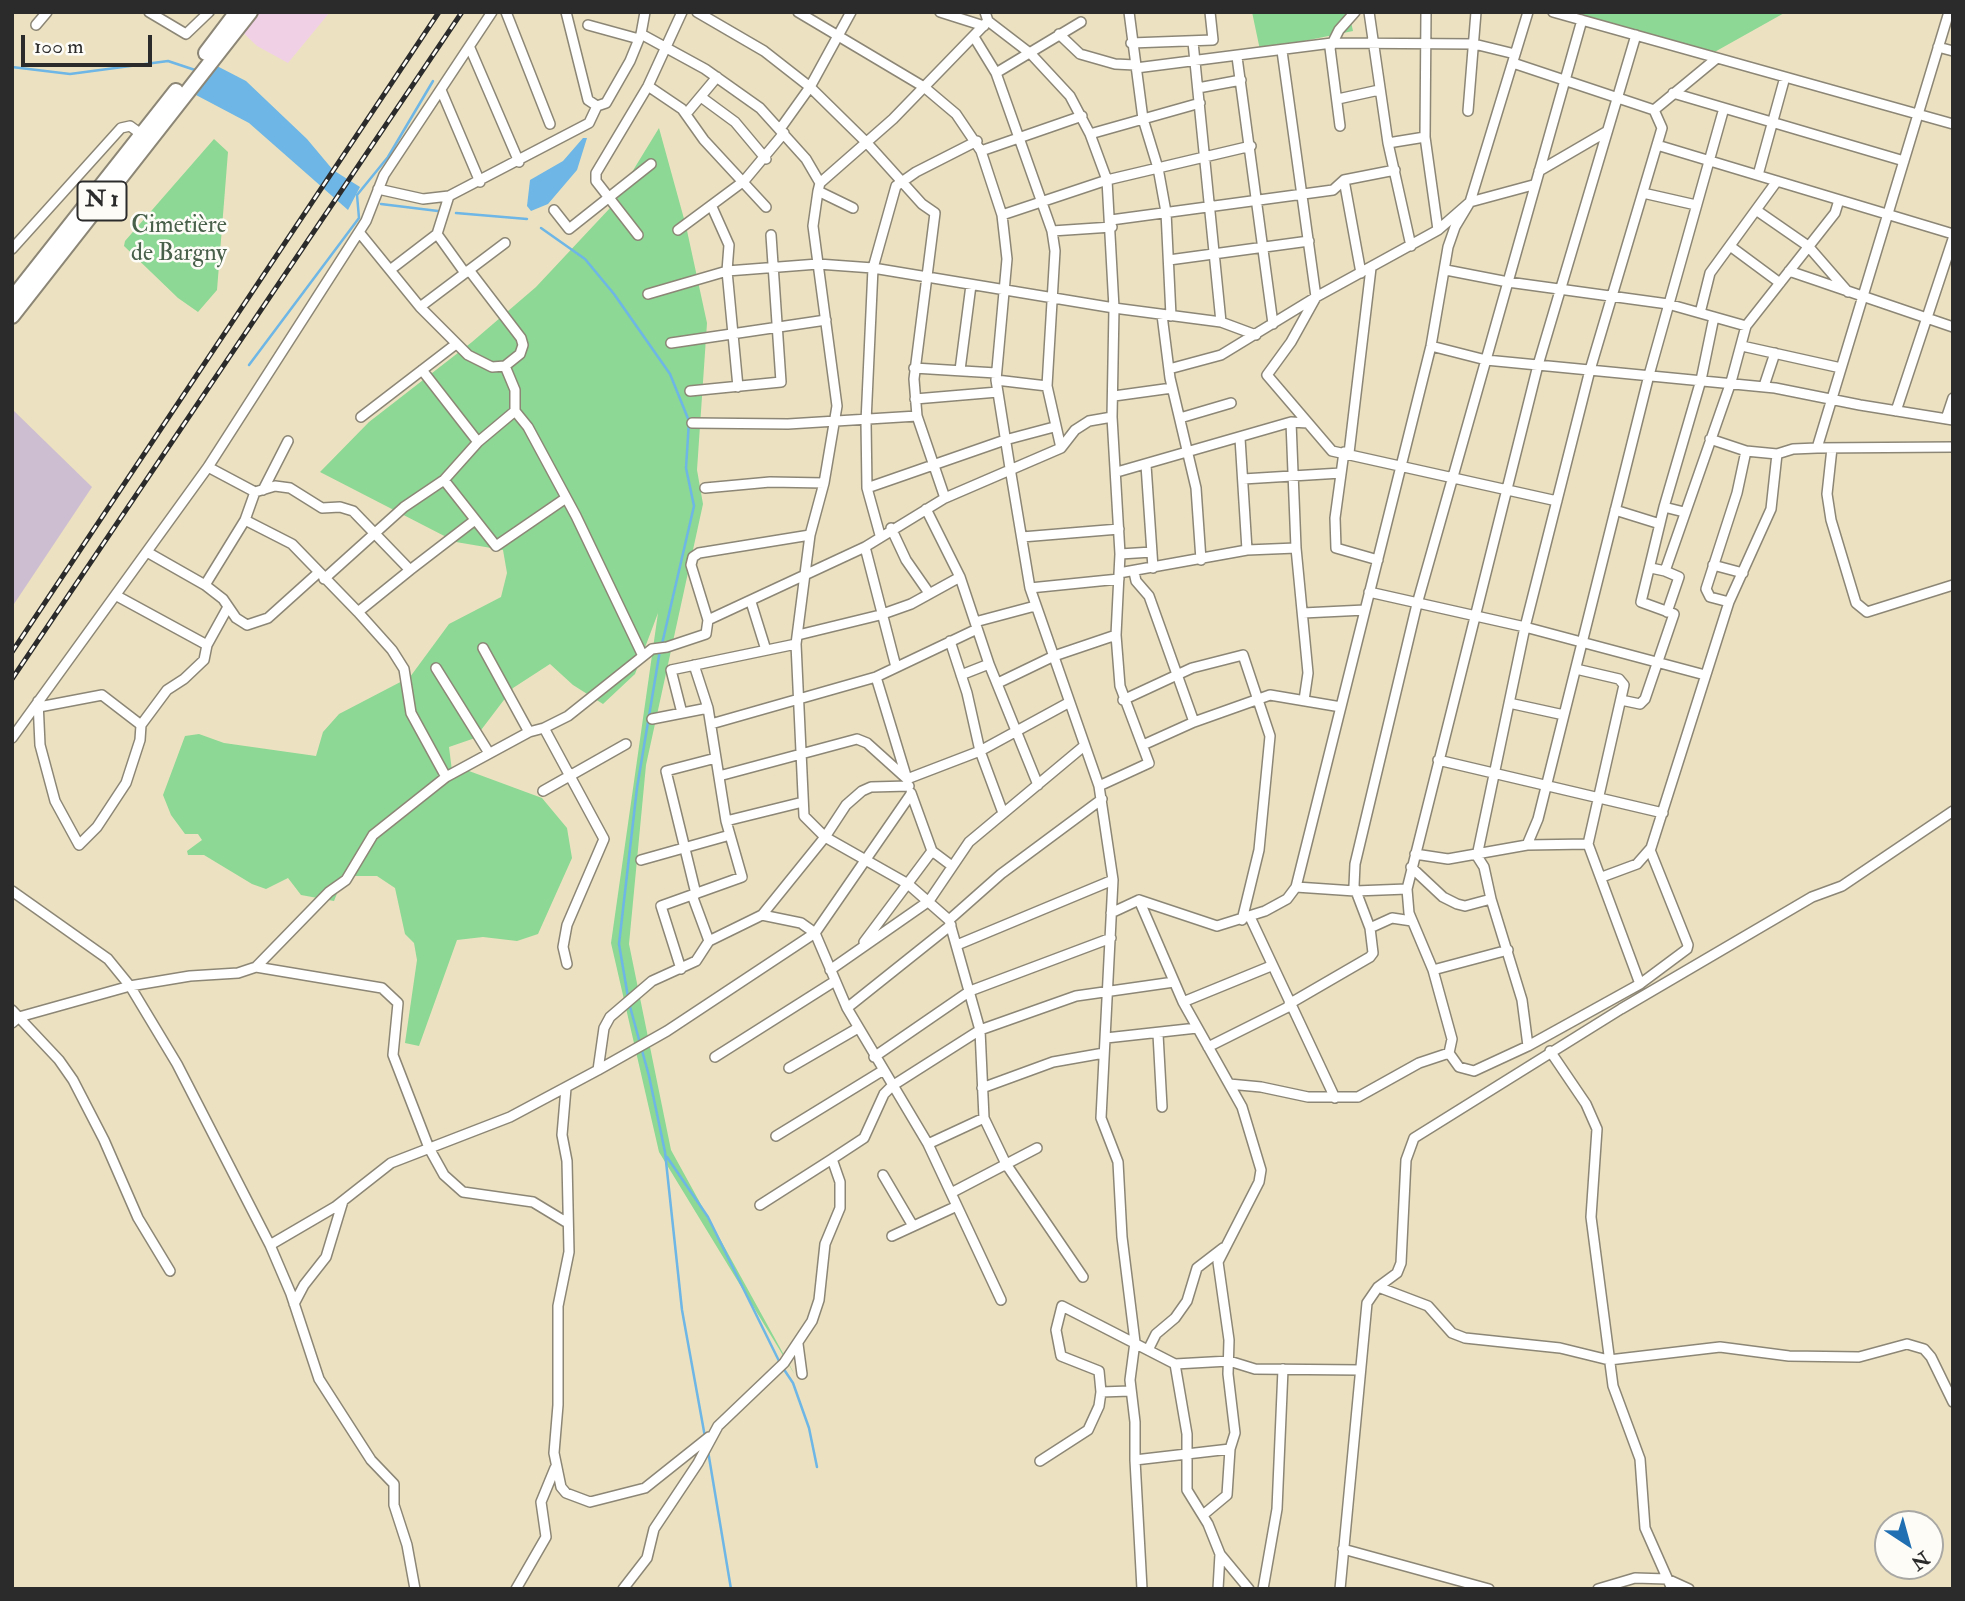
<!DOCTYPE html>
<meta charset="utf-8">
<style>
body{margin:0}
#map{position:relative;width:1965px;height:1601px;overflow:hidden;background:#ece2c1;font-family:"IM FELL Double Pica",serif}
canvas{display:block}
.frame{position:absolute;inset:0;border:14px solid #2b2b2b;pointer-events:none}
.north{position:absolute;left:1874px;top:1510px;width:70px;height:70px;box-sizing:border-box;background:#fdfcf7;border:2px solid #a9a8a5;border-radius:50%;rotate:144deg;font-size:19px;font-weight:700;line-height:28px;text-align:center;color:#2b2b2b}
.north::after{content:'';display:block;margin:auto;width:24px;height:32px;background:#1f6fb2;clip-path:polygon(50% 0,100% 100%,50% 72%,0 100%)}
.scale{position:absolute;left:21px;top:35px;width:131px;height:32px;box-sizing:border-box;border:4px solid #2b2b2b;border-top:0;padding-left:9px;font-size:21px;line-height:24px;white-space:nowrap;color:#2b2b2b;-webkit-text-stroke:5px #fdfcf7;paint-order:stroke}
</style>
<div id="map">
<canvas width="1965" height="1601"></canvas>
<div class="frame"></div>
<div class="north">N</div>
<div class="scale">100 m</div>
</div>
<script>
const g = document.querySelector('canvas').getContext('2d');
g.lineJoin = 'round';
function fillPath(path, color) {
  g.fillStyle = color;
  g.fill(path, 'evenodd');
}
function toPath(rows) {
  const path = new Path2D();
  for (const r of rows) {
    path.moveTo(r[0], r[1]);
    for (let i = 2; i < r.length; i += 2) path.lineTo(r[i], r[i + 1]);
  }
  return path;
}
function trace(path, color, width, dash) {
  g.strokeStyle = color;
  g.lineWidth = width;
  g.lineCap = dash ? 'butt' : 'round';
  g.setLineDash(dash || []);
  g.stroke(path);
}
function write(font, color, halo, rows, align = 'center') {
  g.font = font + ' "IM FELL Double Pica",serif';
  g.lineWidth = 5;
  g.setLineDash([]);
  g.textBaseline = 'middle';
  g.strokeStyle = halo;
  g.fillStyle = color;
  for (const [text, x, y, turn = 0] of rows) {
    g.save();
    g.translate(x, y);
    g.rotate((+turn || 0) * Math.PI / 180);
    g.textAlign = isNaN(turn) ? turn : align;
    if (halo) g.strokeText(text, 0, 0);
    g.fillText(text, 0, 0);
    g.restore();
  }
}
fillPath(toPath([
 [248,12,330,12,288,63,257,46,237,27]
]), '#f0d0e4');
fillPath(toPath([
 [12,409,92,487,12,607]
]), '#cebed1');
fillPath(toPath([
 [1252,12,1349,12,1353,31,1260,50],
 [1572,12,1786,12,1711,54],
 [659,128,686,226,707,323,697,470,703,504,646,765,629,944,671,1150,795,1375,659,1152,611,943,658,613,635,674,603,704,573,685,550,664,513,688,475,738,449,747,452,771,469,771,542,798,567,828,572,858,538,934,517,941,483,937,457,940,419,1046,405,1043,417,960,414,943,405,934,395,888,377,876,344,876,334,901,301,895,288,878,266,889,252,884,204,855,188,855,187,851,202,840,198,834,185,834,171,815,163,795,185,736,199,734,224,743,316,756,323,732,339,714,410,677,449,624,501,597,507,573,503,550,456,542,320,472,369,422,472,342,536,287,610,208],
 [214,139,228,152,217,290,198,312,178,298,124,246,125,241]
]), '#8cd894');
fillPath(toPath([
 [217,66,246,81,307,139,333,170,360,187,348,210,249,123,196,95],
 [583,138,587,138,577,170,548,204,531,211,527,206,530,180,563,161]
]), '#6db6e5');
trace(toPath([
 [12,67,70,74,168,61,198,71],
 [381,204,438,211],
 [456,213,527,219],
 [541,228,585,259,614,294,670,374,689,421,686,468,694,506,662,644],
 [249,365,359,218,357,195,388,157,433,81],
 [628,997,619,944,637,788,660,650],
 [629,1003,649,1076,665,1152,682,1310,705,1437],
 [667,1157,708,1217,780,1363],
 [783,1368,793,1383,809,1428,817,1467],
 [708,1451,731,1589]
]), '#6db6e5', 2.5);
const minor = toPath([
 [149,12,186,34,209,12],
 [506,12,550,124],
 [566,12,588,100,597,106,606,103,630,61,641,34,645,12],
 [697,12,764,51,810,87,867,143,922,204,935,213,914,379,917,416,945,498],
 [798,12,924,87,956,114,981,151,1002,215,1007,259,996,380,1010,468,1030,588,1099,786,1113,880,1101,1118,1118,1162,1122,1237,1135,1342,1130,1380,1135,1422,1135,1460,1230,1449,1235,1433,1228,1374,1229,1340,1218,1262,1259,1182,1261,1170,1242,1107,1183,1002,1139,900],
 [940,12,984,26],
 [985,12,988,21,1031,54,1070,96,1090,134,1107,180,1114,308,1112,417,1120,554,1116,635,1120,686,1149,763,1099,786],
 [1129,12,1143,119,1158,168,1166,212,1171,316],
 [1369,12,1388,143,1411,246],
 [1426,12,1425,137,1438,230],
 [1553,12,1953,124],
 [988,21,893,119,820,183,818,191,813,226,837,406,824,483,810,535,796,644,804,816,825,837,908,884,949,920,980,1030,984,1118,1006,1164,1083,1277],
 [36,25,47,12],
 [588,25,639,39],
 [641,34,705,69,760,108,806,159,820,183],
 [1059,34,1080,54,1115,64,1135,65],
 [974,37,996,73,1052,231,1055,251,1047,386,1061,448],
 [1193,42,1221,322],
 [1131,43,1213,40,1210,12],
 [1938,47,1953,51],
 [470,48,519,162],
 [1282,51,1316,297,1291,342,1267,375,1332,451,1557,501],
 [1237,57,1273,324],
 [1136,68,1332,43,1474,44,1515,54],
 [996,73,1081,22],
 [648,86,682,109,704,140,766,207],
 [1198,88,1241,80],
 [441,90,480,182],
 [1673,93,1904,161],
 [701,97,735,122,766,159],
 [1338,99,1379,90],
 [1654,110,1717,58],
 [1468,111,1476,12],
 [686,114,717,77],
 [1340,126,1330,48,1339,30,1355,12],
 [780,129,810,87,851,12],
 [1090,134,1200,103],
 [1388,143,1425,137],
 [1657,145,1953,234],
 [981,151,1082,116],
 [1539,171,1606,132],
 [1758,175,1785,77],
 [1344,180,1361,273],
 [378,189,423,199,449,196,589,123,597,106],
 [818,191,853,208],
 [1643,193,1696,205],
 [449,196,437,234,465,273],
 [712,207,729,245,727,271,738,387],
 [554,210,569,229,651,164],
 [1756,210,1808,246,1848,292],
 [1002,215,1107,180,1251,146],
 [1111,220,1333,190,1344,180,1395,170],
 [678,230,744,181,784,133],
 [1052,231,1112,227],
 [359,232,420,307,468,355,492,367,505,366,520,354,523,345,521,338,469,270],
 [638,235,596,181,596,173,648,86,682,12],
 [1730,246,1780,283],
 [12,249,121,128,130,126,141,134],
 [1169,260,1309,241],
 [390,270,437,234],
 [1446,270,1508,282,1668,304,1746,326],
 [1789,271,1953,327],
 [648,294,727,271,818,264,873,268,1114,308,1221,322,1256,335],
 [420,307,505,243],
 [1700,313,1710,273,1777,181],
 [1162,315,1170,378,1196,488,1201,560],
 [671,343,826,320],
 [1431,346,1486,360,1775,388,1860,405,1953,420],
 [1742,346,1841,368],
 [914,368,996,373],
 [1169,369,1221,355,1316,297,1438,230,1470,202,1533,185],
 [422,370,478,442],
 [960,370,971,285],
 [996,380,1047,386],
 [1764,386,1775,353],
 [690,391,781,382,771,235],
 [1114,396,1172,388],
 [915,399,998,392],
 [515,411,528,427,576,516,642,654],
 [1896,411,1953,239],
 [361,417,456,344],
 [1180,418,1231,403],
 [1946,419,1953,398],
 [1291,422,1296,548,1308,673,1304,700],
 [692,423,788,424,917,416],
 [1240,438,1247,550],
 [1710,439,1746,451,1777,454,1793,449,1817,448,1953,447],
 [1817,448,1949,12],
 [1832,448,1827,494,1831,520,1856,603,1867,612,1953,585],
 [1344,452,1335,518,1336,548,1378,560],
 [1349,453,1371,268],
 [1146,465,1153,568],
 [208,467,255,492,275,486,290,488,322,508,340,507,353,511,410,570,358,612,392,650,404,669,411,713,446,777],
 [1117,472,1291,422,1308,423],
 [1243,479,1341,473],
 [444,480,496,546,566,498],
 [705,488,770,482,824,483],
 [867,488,1005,440,1054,427],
 [263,490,288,441],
 [926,509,960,577,989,664,961,675],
 [1615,510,1660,524],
 [1684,512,1664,507,1701,380,1714,317],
 [245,520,292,544,358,612],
 [891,528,906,560,929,593],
 [880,535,867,488,866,422,873,268,896,186,916,172,977,141],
 [1022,537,1119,529],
 [865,547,896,667],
 [147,552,205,585,245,520,255,492],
 [1120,554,1152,552],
 [1713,565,1743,573],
 [1651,568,1665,571,1731,382,1746,326,1835,213,1839,200],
 [410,570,475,520],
 [1665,571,1679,577,1667,612],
 [1134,572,1136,581,1149,596,1194,722],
 [1119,573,1247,550,1296,548],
 [324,579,404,507,444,480,478,442,515,411,515,390,505,366],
 [205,585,223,599,236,618,247,625,268,618,318,573],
 [1030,588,1119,579],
 [1369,592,1525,627,1705,675],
 [117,596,207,645],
 [751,602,766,650],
 [1729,602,1710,597,1706,589,1737,493,1746,451],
 [1303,613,1365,610],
 [708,620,865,547,945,498,1061,448,1075,430,1089,421,1112,417],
 [975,622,1035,606],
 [798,635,880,615,911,604,960,577],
 [950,641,967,693,980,751,1003,813],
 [483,648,529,732],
 [989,664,1038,785],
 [436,668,489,753],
 [876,677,907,779],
 [998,683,1054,656,1116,635],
 [1123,700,1192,668,1243,655,1270,736,1259,850,1242,920],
 [1621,700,1640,704,1645,699,1674,614,1641,602,1664,507],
 [38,701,40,745,55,801,79,845,97,827,126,783,140,740,141,725,167,690,184,679,204,660,207,645,228,607],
 [1509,703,1564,715],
 [39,707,102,695,141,725],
 [682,713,671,670,796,644],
 [652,719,708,708],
 [711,724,876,677,977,629],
 [12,738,208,467,366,221,384,175,492,12],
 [1143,745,1194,722,1270,695,1341,707],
 [1438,760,1663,813],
 [719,776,857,739,867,743,907,779,980,751,1068,703],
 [543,791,626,744],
 [911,793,932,851,952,866],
 [726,821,803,802],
 [1527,845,1588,844,1624,685,1619,679,1576,669],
 [1415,854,1448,859,1527,845,1538,819,1649,375,1724,108],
 [641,860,730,835],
 [1411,867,1443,897,1457,904,1465,906,1491,899,1522,1000,1528,1046],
 [1602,877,1637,864,1651,848,1729,602,1771,509,1777,454],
 [1296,887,1431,346,1448,247,1455,227,1470,202,1528,12],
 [12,891,108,959,130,986,177,1064,270,1245,291,1294,319,1379,371,1460,394,1484,394,1505,407,1545,415,1589],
 [696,894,666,771,716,758],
 [692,895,709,941],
 [1491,899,1484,867,1477,856,1525,627,1590,370,1662,128,1654,110,1513,63],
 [1111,913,1139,900,1217,926,1265,911,1287,899,1296,887,1355,891,1407,889],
 [762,915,825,837,846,805,862,791,871,787,909,786],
 [1250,917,1335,1098],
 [949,920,1001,874,1102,799],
 [1370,928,1392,918,1412,921],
 [864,942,932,851],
 [957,945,1113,880],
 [567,964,563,947,567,925,604,839,544,728,568,716,652,649,667,647,706,634,708,620,691,565,693,557,699,553,810,535],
 [256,967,329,892,346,880,373,835,446,777,529,732,544,728],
 [681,969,661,906,742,877,726,821,708,708,694,665],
 [830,970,929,901,969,842,1084,746],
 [1433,970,1508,950],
 [1640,984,1687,949,1688,945,1650,850],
 [1183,1002,1271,966],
 [1289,1004,1370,957,1373,953,1370,928,1354,886,1355,864,1417,604,1582,20],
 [847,1008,951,925],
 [12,1010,59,1060,73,1080,104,1140,138,1218,170,1271],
 [12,1023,19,1017,130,986,190,976,238,973,256,967,382,988,398,1003,393,1055,429,1148,444,1175,463,1192,533,1202,566,1222],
 [1158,1034,1162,1107],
 [1106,1038,1197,1028],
 [1208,1047,1290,1006],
 [1550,1051,1586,1104,1597,1129,1591,1217,1613,1386,1640,1459,1645,1528,1672,1589],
 [1449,1053,1452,1039,1433,970,1409,913,1407,889,1538,365,1636,35],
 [1449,1053,1459,1067,1474,1071,1528,1046,1640,984,1588,844],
 [715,1057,835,981],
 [874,1057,970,991,1111,938],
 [789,1068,858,1028],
 [598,1070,667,1031,815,933,911,794],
 [1229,1084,1261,1087,1308,1097,1358,1097,1419,1063,1449,1053],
 [566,1088,562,1135,567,1161,569,1252,558,1306,558,1405,554,1453,561,1487,566,1493,590,1502,645,1488,709,1437],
 [982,1088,1053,1062,1104,1053],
 [776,1136,882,1071],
 [928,1144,984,1118],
 [883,1175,913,1226],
 [951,1193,1037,1148],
 [760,1205,832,1159],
 [892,1236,957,1206],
 [270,1245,335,1207,391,1163,510,1117,598,1070,604,1028,610,1017,652,981,696,961,709,941,762,915,801,923,815,933,847,1008,928,1144,1001,1300],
 [1378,1287,1428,1306,1452,1333,1465,1338,1560,1348,1609,1360,1720,1347,1789,1356,1859,1357,1907,1344,1924,1349,1931,1357,1953,1402],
 [294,1304,304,1285,326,1257,343,1201],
 [798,1344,802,1374],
 [1148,1350,1156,1334,1175,1318,1187,1301,1197,1268,1223,1248],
 [1175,1364,1187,1434,1187,1490,1208,1524,1220,1554,1249,1589],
 [1101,1392,1099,1371,1061,1356,1056,1330,1062,1306,1175,1364,1229,1361,1255,1369,1360,1370],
 [1135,1460,1142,1589],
 [1040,1461,1088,1430,1099,1406,1101,1392,1130,1391],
 [1203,1515,1227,1495,1230,1449],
 [1343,1549,1489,1589],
 [516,1589,546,1537,541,1502,555,1468],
 [623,1589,647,1558,654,1529,698,1463,718,1426,784,1363,812,1321,819,1300,825,1244,840,1208,840,1182,832,1159,864,1138,884,1094,892,1086,980,1030,1076,996,1174,982],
 [1218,1589,1220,1554],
 [1263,1589,1277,1509,1283,1369],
 [1340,1589,1367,1303,1378,1287,1397,1273,1401,1263,1406,1160,1414,1138,1621,1009,1812,897,1842,886,1953,811],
 [1598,1589,1635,1578,1667,1579,1689,1589]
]);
const highway = toPath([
 [206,53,237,12],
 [12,299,176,91],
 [12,316,250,12]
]);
trace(minor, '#8c8676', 12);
trace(highway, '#8c8676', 18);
trace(minor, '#fff', 9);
trace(highway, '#fff', 14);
const rail = toPath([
 [12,652,439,12],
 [12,679,462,12]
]);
trace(rail, '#2b2b2b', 5);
trace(rail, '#fdfcf7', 2.5, [8]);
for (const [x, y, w] of [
 [102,201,49]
]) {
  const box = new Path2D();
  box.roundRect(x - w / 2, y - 19.5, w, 39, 5);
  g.fillStyle = '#fdfcf7';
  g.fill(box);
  trace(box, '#2b2b2b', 2);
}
write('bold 23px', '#2b2b2b', null, [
 ["N 1",102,201]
]);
write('24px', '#485f4a', '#fdfcf7', [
 ["Cimetière",179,227],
 ["de Bargny",179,255]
]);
</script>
